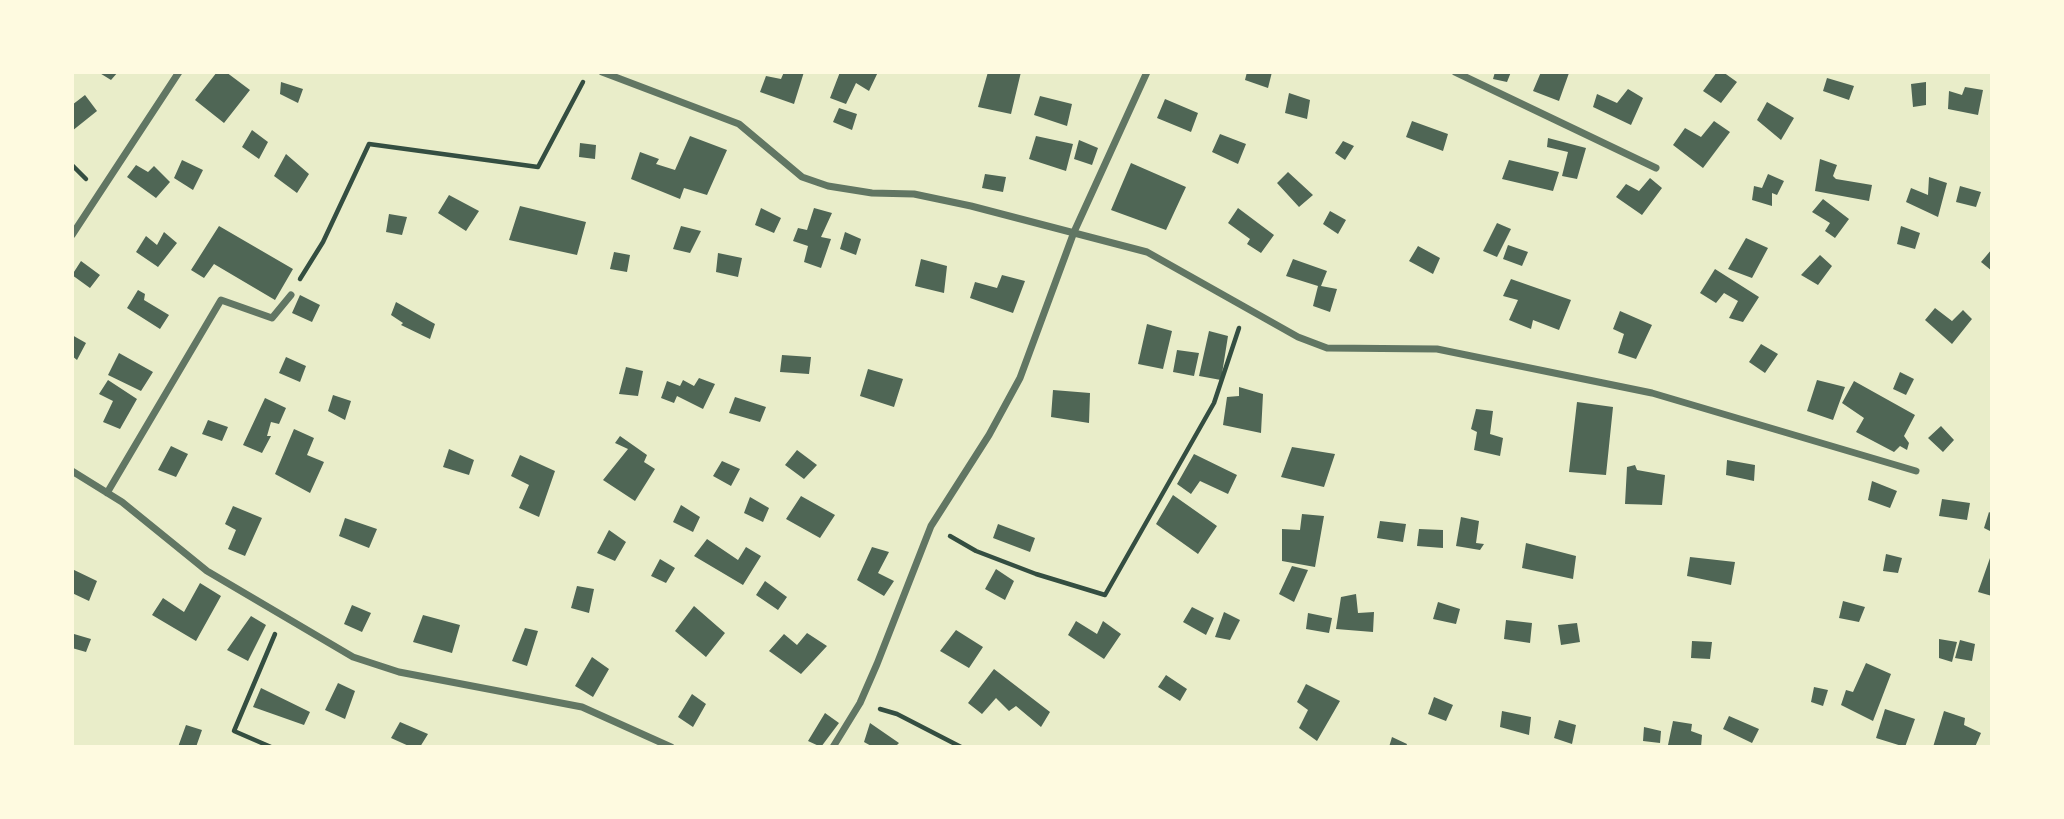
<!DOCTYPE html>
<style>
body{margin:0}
#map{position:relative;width:2064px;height:819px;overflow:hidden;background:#e9edc9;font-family:Manrope,sans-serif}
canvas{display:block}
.frame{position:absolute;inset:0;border:74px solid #fefae0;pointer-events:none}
</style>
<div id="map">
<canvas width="2064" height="819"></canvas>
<div class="frame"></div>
</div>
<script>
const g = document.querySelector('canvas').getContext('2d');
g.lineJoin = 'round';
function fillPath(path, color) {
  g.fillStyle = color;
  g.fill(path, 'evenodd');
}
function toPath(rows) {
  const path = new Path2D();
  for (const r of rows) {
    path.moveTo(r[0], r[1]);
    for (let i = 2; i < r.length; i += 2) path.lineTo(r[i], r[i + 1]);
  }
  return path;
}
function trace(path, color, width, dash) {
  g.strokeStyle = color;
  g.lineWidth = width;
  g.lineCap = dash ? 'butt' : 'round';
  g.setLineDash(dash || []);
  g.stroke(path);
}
fillPath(toPath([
 [98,72,118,72,111,80],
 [217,72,226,72,250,90,224,123,195,100],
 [784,72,804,72,794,104,760,92,766,76,781,79],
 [840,72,878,72,869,91,856,83,846,104,830,98],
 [988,72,1021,72,1011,114,978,107],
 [1247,72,1272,72,1268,88,1245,80],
 [1495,72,1511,72,1507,82,1493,79],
 [1541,72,1569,73,1559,101,1533,91],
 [1717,72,1723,72,1737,82,1721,103,1703,91],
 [1827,78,1854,86,1849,100,1823,91],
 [281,82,303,89,298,103,280,94],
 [1926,82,1926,105,1913,107,1911,84],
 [1965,87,1983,90,1978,115,1948,109,1949,91,1962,95],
 [1628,89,1643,98,1631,125,1593,107,1597,94,1617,103],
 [1289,93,1310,100,1307,119,1285,113],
 [85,95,97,111,72,131,72,105],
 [1040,96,1072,104,1067,126,1034,115],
 [1165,99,1198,113,1191,132,1157,118],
 [1767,102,1794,118,1781,140,1757,120],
 [839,108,857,114,852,130,833,122],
 [1412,121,1448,134,1443,151,1406,137],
 [1714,121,1730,132,1703,168,1673,145,1685,128,1701,137],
 [252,130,268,142,259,159,242,147],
 [1220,134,1246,144,1238,164,1212,152],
 [690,136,727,150,707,195,684,188,680,199,631,179,640,152,659,159,656,164,675,170],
 [1036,136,1073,144,1066,171,1029,159],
 [1548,138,1586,148,1577,179,1562,176,1568,152,1547,147],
 [1079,140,1098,148,1092,165,1074,159],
 [1343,141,1354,146,1345,160,1335,153],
 [580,143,596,145,595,159,579,157],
 [286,154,309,174,297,193,274,176],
 [1820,159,1837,165,1833,176,1836,179,1872,185,1869,201,1815,191],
 [182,160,203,170,193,190,174,178],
 [1509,160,1559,172,1553,191,1502,179],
 [1131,163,1186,187,1166,230,1111,210],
 [136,165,148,172,154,166,170,182,156,198,127,177],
 [1288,172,1313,195,1299,207,1277,183],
 [985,174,1006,177,1003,192,982,188],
 [1768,174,1784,181,1777,195,1772,193,1772,206,1752,200,1754,186,1762,188],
 [1929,177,1947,183,1938,217,1906,202,1911,188,1928,195],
 [1650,178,1662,188,1642,215,1616,197,1626,184,1639,191],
 [1960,186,1981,192,1976,207,1956,202],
 [449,195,479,211,466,231,438,213],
 [1823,199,1849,219,1835,238,1825,231,1830,223,1812,212],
 [520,206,586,222,577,255,509,240],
 [761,208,781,218,774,233,755,225],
 [814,208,832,213,821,237,831,239,821,268,804,262,808,246,793,241,798,228,807,230],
 [1238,208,1274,235,1261,253,1247,244,1250,239,1228,223],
 [1330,211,1346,220,1338,234,1323,224],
 [389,214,407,217,402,235,386,232],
 [1497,223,1511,229,1497,257,1483,251],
 [219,226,293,269,275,300,214,264,204,278,191,270],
 [681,226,701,231,690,253,673,249],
 [1901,226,1920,233,1915,249,1897,244],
 [164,232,177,243,158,267,136,252,146,236,157,245],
 [845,232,861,239,856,255,840,249],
 [1746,238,1768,248,1752,278,1728,269],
 [1508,245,1528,252,1522,266,1503,259],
 [1418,246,1440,258,1433,274,1409,261],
 [1992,249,1992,271,1981,262],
 [614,252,630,255,627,272,610,269],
 [718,253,742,258,738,277,716,272],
 [1820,255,1832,266,1818,285,1801,275],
 [921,259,947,266,944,293,915,286],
 [1293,259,1327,271,1321,286,1337,289,1330,312,1313,306,1318,286,1286,276],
 [81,261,100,275,90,288,72,275],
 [1715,269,1759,297,1743,322,1729,318,1738,301,1724,293,1716,303,1700,293],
 [1002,275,1025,281,1013,313,970,298,975,282,997,288],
 [1511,279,1571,300,1559,330,1533,320,1531,329,1509,320,1518,300,1503,296],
 [138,290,145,294,144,300,169,315,160,329,127,308],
 [300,295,320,305,312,322,292,313],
 [396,302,435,324,430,339,401,325,403,323,391,315],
 [1935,308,1952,321,1963,310,1972,319,1952,344,1925,320],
 [1620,311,1652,325,1636,359,1618,353,1624,334,1613,329],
 [1147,324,1172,331,1163,369,1138,364],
 [1209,331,1228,336,1221,380,1199,376],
 [72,335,86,343,77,360,72,356],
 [1761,344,1778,354,1765,373,1749,362],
 [1177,350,1199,353,1194,376,1173,372],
 [119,353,153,372,141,391,108,375],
 [782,355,811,357,809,374,780,372],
 [286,357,306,366,300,382,279,373],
 [626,367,643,371,638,396,619,394],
 [868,369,903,379,894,407,860,396],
 [1900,372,1914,379,1906,395,1893,389],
 [699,378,715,384,703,409,677,396,674,403,661,398,667,381,680,386,683,380,694,386],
 [108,380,137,399,120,429,103,422,113,401,99,394],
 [1817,380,1845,387,1833,420,1807,411],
 [1854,381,1915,415,1904,436,1909,443,1907,450,1900,446,1894,452,1856,432,1864,418,1842,403],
 [1239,387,1263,394,1261,433,1223,425,1227,397,1239,396],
 [1053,390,1090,393,1089,423,1051,417],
 [333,395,351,401,345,420,328,411],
 [735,397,766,407,760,422,729,413],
 [265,398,286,408,279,424,271,422,267,436,271,436,262,453,243,445],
 [1577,402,1613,407,1606,475,1569,472],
 [1476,409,1493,411,1490,434,1503,438,1500,456,1474,450,1477,432,1471,429],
 [208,420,228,427,222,441,202,434],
 [1941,426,1954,440,1943,452,1928,438],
 [294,429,314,438,307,455,324,462,310,493,275,474],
 [620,436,647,455,644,462,655,469,635,501,603,480,628,449,615,443],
 [171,446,188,454,176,477,158,470],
 [1292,447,1335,454,1324,487,1281,477],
 [449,449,474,460,469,475,443,467],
 [797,450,817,465,804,479,785,465],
 [1194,454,1237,475,1228,494,1200,481,1191,494,1177,484],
 [520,455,555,471,539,517,519,508,529,485,511,476],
 [1727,460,1755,465,1754,481,1726,475],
 [722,461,740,469,731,486,713,476],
 [1635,465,1637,470,1665,475,1662,505,1625,504,1627,467],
 [1872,481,1897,491,1890,508,1868,500],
 [1173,495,1217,526,1198,554,1156,524],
 [801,496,835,515,820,538,786,519],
 [750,497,769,508,763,522,744,513],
 [1942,499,1970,503,1967,520,1939,516],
 [681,505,700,517,693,532,673,522],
 [233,506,262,518,245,556,228,549,236,530,225,524],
 [1989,512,1992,514,1992,532,1984,528],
 [1302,514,1324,516,1315,567,1282,561,1282,529,1300,530],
 [1461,517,1479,521,1476,543,1484,544,1480,550,1456,546],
 [345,518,377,529,369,548,339,536],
 [1380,521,1406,524,1403,542,1377,538],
 [998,524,1035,538,1030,552,993,538],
 [1419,529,1443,530,1443,548,1417,546],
 [609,530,626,542,615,561,597,553],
 [707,539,738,560,746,547,761,556,743,585,694,556],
 [1526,543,1576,556,1573,579,1522,568],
 [872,547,889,552,878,573,894,581,884,596,857,580],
 [1886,554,1902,558,1898,573,1883,571],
 [1690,557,1735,562,1731,585,1687,576],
 [1990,558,1992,558,1992,596,1978,592],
 [660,559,675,568,666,583,651,576],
 [1292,566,1308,570,1294,602,1279,594],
 [72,569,97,581,89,601,72,593],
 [996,569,1014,581,1005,600,985,589],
 [765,581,787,597,778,610,756,595],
 [200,583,221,596,196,641,152,615,163,598,184,612],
 [577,586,594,589,589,613,571,608],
 [1356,594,1358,613,1374,612,1373,632,1336,629,1341,597],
 [1843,601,1865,607,1859,622,1839,618],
 [1438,602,1460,609,1456,624,1433,619],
 [352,605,371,613,362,632,344,624],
 [694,606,725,633,706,657,675,631],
 [1192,607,1214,618,1206,635,1183,622],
 [1224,612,1240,620,1230,640,1215,637],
 [1308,613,1332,618,1329,633,1306,629],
 [423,615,460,625,452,653,413,642],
 [251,616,266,625,248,661,227,650],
 [1506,620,1532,623,1530,643,1504,639],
 [1076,621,1097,634,1103,621,1121,634,1104,659,1068,635],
 [1577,623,1580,642,1561,645,1558,625],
 [525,628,538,631,527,666,512,661],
 [956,630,983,647,969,668,940,651],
 [807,633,827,646,801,674,769,651,784,634,797,645],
 [74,634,91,639,86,652,72,648],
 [1939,639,1957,642,1952,662,1939,658],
 [1960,640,1975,644,1972,661,1955,658],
 [1692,641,1712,642,1710,659,1691,658],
 [592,657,609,669,593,697,575,686],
 [1866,663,1891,674,1873,721,1841,705,1846,690,1853,692],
 [994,669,1050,712,1041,727,1016,706,1009,711,996,698,982,714,968,703],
 [1166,675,1187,689,1180,701,1158,687],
 [338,683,355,691,345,719,325,710],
 [1306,684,1340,701,1317,741,1299,728,1308,710,1297,702],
 [1814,687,1828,690,1823,706,1811,702],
 [261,688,310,712,304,725,253,707],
 [692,694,706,704,693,727,678,717],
 [1434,697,1453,705,1446,721,1428,714],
 [1885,709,1915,719,1905,747,1876,738],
 [1502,711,1531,717,1529,735,1500,727],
 [1944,711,1965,718,1964,725,1981,733,1975,747,1933,747],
 [825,713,839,723,821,747,808,741],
 [1729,716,1759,729,1752,743,1723,729],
 [1559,720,1576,725,1572,744,1554,738],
 [1673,721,1692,724,1691,731,1702,735,1701,747,1668,745],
 [400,722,428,734,420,747,411,747,391,738],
 [870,723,899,743,895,747,873,747,864,742],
 [186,725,202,730,196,747,178,747],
 [1644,727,1661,731,1660,743,1643,741],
 [1392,737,1407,744,1406,747,1389,747]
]), '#4f6655');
trace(toPath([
 [72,165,86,179],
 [300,279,323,242,369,144,538,167,583,82],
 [950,536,976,551,1036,574,1105,595,1214,403,1239,328],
 [880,709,897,714,961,747],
 [271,747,234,731,275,634]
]), '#344e41', 4.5);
trace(toPath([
 [602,72,739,124,802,177,828,186,872,193,914,194,971,206,1147,252,1298,337,1327,348,1437,349,1652,393,1916,471],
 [1455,72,1656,168],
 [72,235,179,72],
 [72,471,122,502,207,571,353,657,399,672,582,707,671,747],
 [107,493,221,300,272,318,291,295],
 [833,747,860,703,877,664,931,526,989,435,1020,378,1074,232,1147,72]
]), '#617663', 7);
</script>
